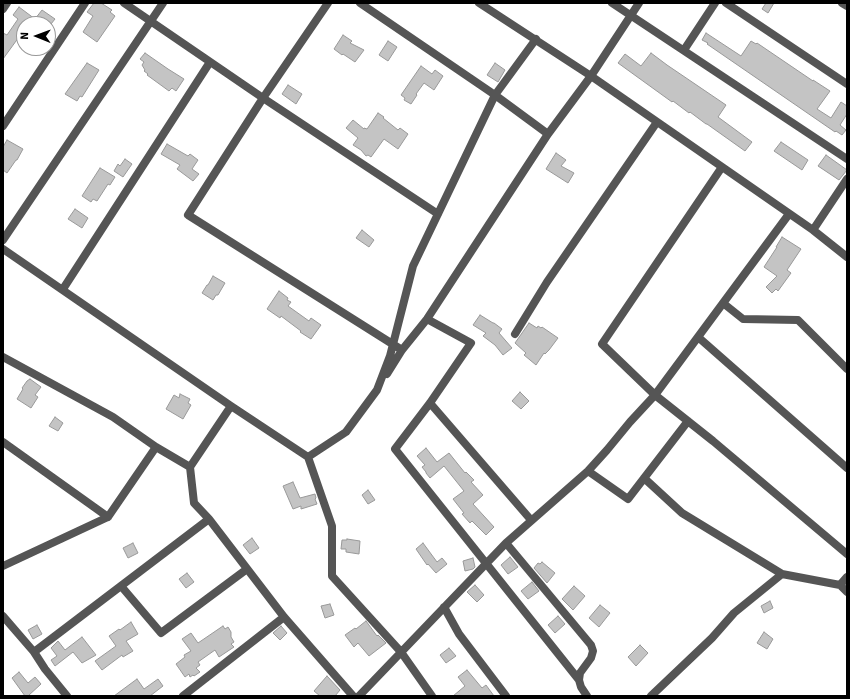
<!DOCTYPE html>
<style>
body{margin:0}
#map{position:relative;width:850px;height:699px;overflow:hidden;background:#fff;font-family:Signika,sans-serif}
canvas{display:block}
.frame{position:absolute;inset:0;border:4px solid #000;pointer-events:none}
.north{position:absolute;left:16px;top:16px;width:40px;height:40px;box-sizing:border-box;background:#fff;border:1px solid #999;border-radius:50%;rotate:271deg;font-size:11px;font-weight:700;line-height:16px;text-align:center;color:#000}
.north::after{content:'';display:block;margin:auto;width:14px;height:18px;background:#000;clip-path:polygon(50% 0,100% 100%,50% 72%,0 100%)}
</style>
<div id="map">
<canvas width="850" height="699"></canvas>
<div class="frame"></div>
<div class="north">N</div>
</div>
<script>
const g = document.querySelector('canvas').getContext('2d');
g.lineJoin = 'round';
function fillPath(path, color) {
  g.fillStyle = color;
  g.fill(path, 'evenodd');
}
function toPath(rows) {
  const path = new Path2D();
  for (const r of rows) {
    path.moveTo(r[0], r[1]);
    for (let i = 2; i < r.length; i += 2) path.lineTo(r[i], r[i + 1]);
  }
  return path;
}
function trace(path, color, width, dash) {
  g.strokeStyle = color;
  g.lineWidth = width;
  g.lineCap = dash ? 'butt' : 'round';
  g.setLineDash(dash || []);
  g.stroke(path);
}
const building = toPath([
 [94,3,101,3,112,10,110,12,115,16,97,42,83,32,93,16,87,12,94,3],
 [766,3,774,3,768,13,762,9,766,3],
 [19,7,35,19,42,10,55,19,51,24,24,24,24,30,3,59,3,33,7,35,18,19,13,15,19,7],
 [706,33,741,56,751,41,756,44,757,43,813,81,813,80,830,91,817,109,831,118,841,102,847,106,847,114,840,125,846,130,842,135,836,131,835,132,707,44,708,43,702,40,706,33],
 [343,35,352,41,350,43,364,50,355,62,343,54,342,55,334,49,343,35],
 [388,41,397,47,388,61,379,55,388,41],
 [145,53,168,69,184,79,176,91,172,88,169,91,147,75,148,74,144,71,145,70,142,65,144,62,140,59,145,53],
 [651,53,667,65,726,105,718,117,752,142,745,151,707,124,706,124,690,112,689,113,673,101,672,102,618,63,625,54,641,66,651,53],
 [87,63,99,70,82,97,80,96,77,101,65,94,87,63],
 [495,63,505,70,498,82,487,75,495,63],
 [421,66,432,74,435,70,443,76,434,90,424,83,416,94,417,95,411,104,404,100,405,98,401,95,421,66],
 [288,85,302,94,296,104,282,94,288,85],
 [378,113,384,117,383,118,398,130,400,128,408,134,398,149,384,139,371,157,368,155,366,156,361,150,353,145,358,138,346,128,353,120,364,129,364,128,367,129,378,113],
 [7,140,23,149,17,160,16,160,7,173,3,170,3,147,7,140],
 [781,142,808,160,802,170,774,151,781,142],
 [167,144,188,156,190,154,198,160,192,169,199,174,193,181,177,169,180,165,161,154,167,144],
 [556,153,566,160,561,166,574,173,568,183,546,169,556,153],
 [826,155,847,170,839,180,818,166,826,155],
 [125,159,132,164,123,177,114,171,118,164,120,166,125,159],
 [100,168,115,177,110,185,108,184,97,201,93,199,91,202,82,196,100,168],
 [75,209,88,218,82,228,68,219,75,209],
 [362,230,374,240,369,247,356,238,362,230],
 [782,237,801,249,787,270,791,273,778,291,776,289,772,293,766,287,777,276,764,267,777,247,776,247,782,237],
 [213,276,225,283,218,295,216,295,213,300,202,293,207,285,208,285,213,276],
 [279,291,288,298,287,300,291,302,288,306,309,321,311,318,321,325,311,339,300,332,301,331,281,316,280,318,267,309,279,291],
 [480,315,493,323,494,323,502,329,499,333,512,348,503,355,495,345,483,336,486,333,473,325,480,315],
 [529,323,537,328,538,326,541,328,542,327,558,338,549,350,545,354,544,353,536,365,524,355,526,353,515,343,529,323],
 [30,379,41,387,35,395,38,397,31,408,17,399,23,389,22,388,27,381,30,379],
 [520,392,529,401,521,409,512,401,520,392],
 [180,394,190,399,188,403,191,405,183,419,166,409,174,395,179,398,180,394],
 [55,417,63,423,58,431,49,426,55,417],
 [426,448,437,462,449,453,465,473,466,472,474,480,471,482,483,495,473,504,494,527,486,535,472,521,470,523,462,514,464,513,453,499,464,491,444,466,430,478,426,473,426,472,422,467,425,465,417,456,426,448],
 [293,482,300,498,315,494,316,498,315,499,317,504,301,509,301,506,293,509,283,486,293,482],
 [368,490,375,500,368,504,362,495,368,490],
 [252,538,259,548,250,554,243,545,252,538],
 [347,539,360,541,359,554,346,552,346,549,341,549,342,540,347,540,347,539],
 [133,543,138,553,128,558,123,548,133,543],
 [423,543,437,562,442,558,447,564,436,573,428,564,427,565,416,549,423,543],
 [510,557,518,567,508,574,501,565,510,557],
 [473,558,475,567,473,569,465,571,463,561,473,558],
 [542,562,555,573,547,583,534,568,538,563,540,564,542,562],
 [187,573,194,582,186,588,179,579,187,573],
 [532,582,539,591,528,599,521,591,532,582],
 [475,585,484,595,477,602,467,592,475,585],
 [574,586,585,596,573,610,562,599,574,586],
 [770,601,773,608,764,613,761,606,770,601],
 [330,604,334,615,325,618,321,606,330,604],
 [600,605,610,613,599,627,589,618,600,605],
 [558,616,565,624,555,633,548,625,558,616],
 [366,621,377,636,378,635,386,643,369,656,358,643,354,647,345,635,355,628,356,629,366,621],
 [131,622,138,634,126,641,133,651,123,657,122,655,102,670,95,661,116,646,109,636,119,629,120,630,131,622],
 [37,625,42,634,33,639,28,630,37,625],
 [223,626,225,629,228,627,231,632,231,637,234,642,231,644,234,647,219,657,215,650,198,662,200,665,196,668,200,672,194,676,193,675,190,677,189,674,185,677,176,664,185,657,184,655,191,651,182,639,191,633,198,643,223,626],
 [281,626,287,633,280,640,273,633,281,626],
 [764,632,773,639,767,649,757,643,764,632],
 [82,637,96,655,82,663,73,652,55,666,51,660,57,656,51,648,58,641,65,650,82,637],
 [640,645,648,653,636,666,628,657,640,645],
 [449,648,456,656,446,663,440,655,449,648],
 [467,670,482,688,486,685,494,696,453,696,465,686,458,677,467,670],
 [19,672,28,683,35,677,41,684,28,696,25,696,12,678,19,672],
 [327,676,340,690,335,696,320,696,314,691,327,676],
 [137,679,144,689,158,679,163,686,150,696,114,696,137,679]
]);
fillPath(building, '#c4c4c4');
trace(building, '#999', 1);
trace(toPath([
 [124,3,263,98,438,214],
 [328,3,263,98,188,215,402,350],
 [360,3,495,95,548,134],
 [479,3,591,76,813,230,847,257],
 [612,3,847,159],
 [726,3,847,84],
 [842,3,847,6],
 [3,9,7,3],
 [684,50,715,3],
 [3,126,85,3],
 [722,167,602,344,655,395,713,441,847,554],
 [813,230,847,179],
 [3,240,163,3],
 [3,249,231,406,308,457,332,526,332,576,401,652,432,696],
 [63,289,210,62],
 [723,303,743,319,798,320,847,369],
 [427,319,471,343,430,403,395,449,579,680],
 [515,334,547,282,657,122],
 [698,337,847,468],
 [3,357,113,417,156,447,190,467],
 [387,374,402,350,427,319,548,134,591,76,639,3],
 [430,403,531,520],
 [231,406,190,467,194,503,209,519,284,617,353,696],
 [3,442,108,517,156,447],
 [308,457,346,432,377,390,390,356,413,266,495,95,536,39],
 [588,471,628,499,688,421],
 [644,478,682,513,782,574,840,585,847,592],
 [506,543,591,645,593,651,591,658,580,673,579,680,581,687,587,696],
 [3,566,108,517],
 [840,585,847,577],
 [121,586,161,633,247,569],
 [444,607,459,634,506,696],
 [3,616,34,652,45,669,67,696],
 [34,652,209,519],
 [183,696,284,617],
 [359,696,506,543,588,471,607,450,630,422,655,395,789,214],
 [651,696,712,638,734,613,782,574]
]), '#555', 8);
</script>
